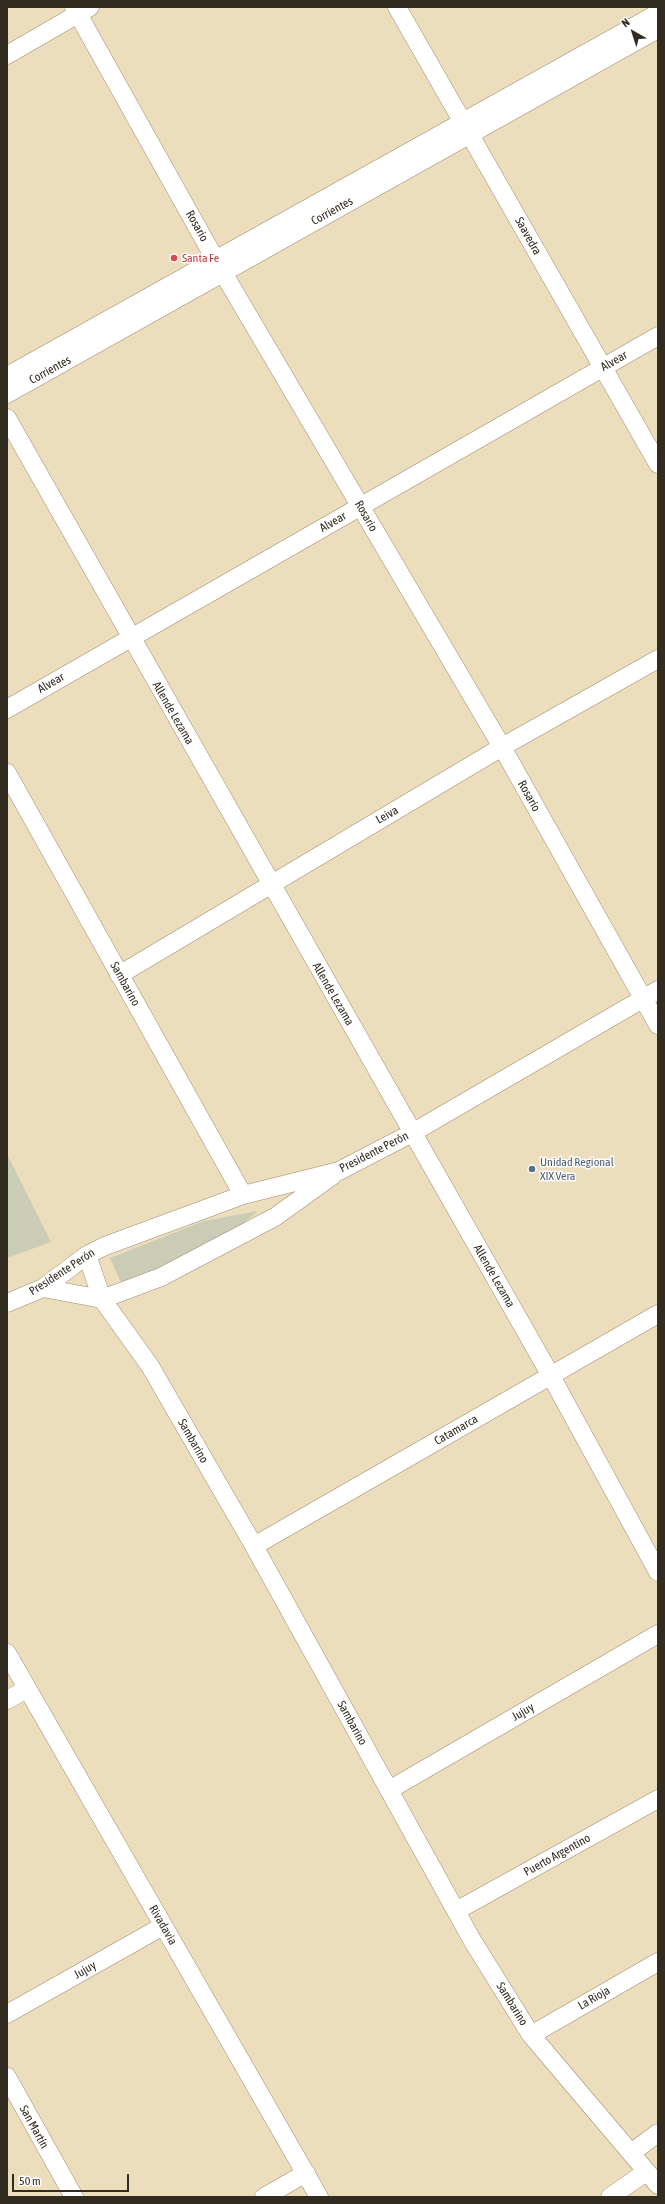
<!DOCTYPE html>
<meta charset="utf-8">
<style>
body{margin:0}
#map{position:relative;width:665px;height:2204px;overflow:hidden;background:#ecddbc;font-family:"Asap Condensed",sans-serif}
canvas{display:block}
.frame{position:absolute;inset:0;border:8px solid #322c20;pointer-events:none}
.north{position:absolute;left:613px;top:12px;width:40px;height:40px;-webkit-text-stroke:3px #fff;paint-order:stroke;rotate:321deg;font-size:11px;font-weight:700;line-height:16px;text-align:center;color:#322c20}
.north::after{content:'';display:block;margin:auto;width:14px;height:18px;background:#322c20;clip-path:polygon(50% 0,100% 100%,50% 72%,0 100%)}
.scale{position:absolute;left:12px;top:2174px;width:117px;height:18px;box-sizing:border-box;border:2px solid #322c20;border-top:0;padding-left:5px;font-size:12px;line-height:14px;white-space:nowrap;color:#322c20;-webkit-text-stroke:3px #fff;paint-order:stroke}
</style>
<div id="map">
<canvas width="665" height="2204"></canvas>
<div class="frame"></div>
<div class="north">N</div>
<div class="scale">50 m</div>
</div>
<script>
const g = document.querySelector('canvas').getContext('2d');
g.lineJoin = 'round';
function fillPath(path, color) {
  g.fillStyle = color;
  g.fill(path, 'evenodd');
}
function toPath(rows) {
  const path = new Path2D();
  for (const r of rows) {
    path.moveTo(r[0], r[1]);
    for (let i = 2; i < r.length; i += 2) path.lineTo(r[i], r[i + 1]);
  }
  return path;
}
function trace(path, color, width, dash) {
  g.strokeStyle = color;
  g.lineWidth = width;
  g.lineCap = dash ? 'butt' : 'round';
  g.setLineDash(dash || []);
  g.stroke(path);
}
function write(font, color, halo, rows, align = 'center') {
  g.font = font + ' "Asap Condensed",sans-serif';
  g.lineWidth = 3;
  g.setLineDash([]);
  g.textBaseline = 'middle';
  g.strokeStyle = halo;
  g.fillStyle = color;
  for (const [text, x, y, turn = 0] of rows) {
    g.save();
    g.translate(x, y);
    g.rotate((+turn || 0) * Math.PI / 180);
    g.textAlign = isNaN(turn) ? turn : align;
    if (halo) g.strokeText(text, 0, 0);
    g.fillText(text, 0, 0);
    g.restore();
  }
}
fillPath(toPath([
 [7,1154,51,1242,7,1258],
 [258,1211,228,1235,122,1285,110,1258,204,1221]
]), '#caccb6');
const minor = toPath([
 [74,7,215,259,502,747,658,1025],
 [397,7,658,464],
 [7,55,90,7],
 [7,376,658,13],
 [7,394,658,29],
 [7,418,551,1376,658,1572],
 [7,709,658,336],
 [7,773,243,1195],
 [119,975,502,747,658,659],
 [87,1255,102,1299,150,1366,254,1546,472,1940,531,2035,658,2185],
 [43,1288,102,1299,129,1289,161,1277,275,1217,332,1176],
 [7,1303,43,1288,87,1255,105,1246,243,1195,339,1171,412,1133,658,990],
 [254,1546,658,1314],
 [7,1653,319,2197],
 [7,1700,27,1689],
 [389,1790,658,1634],
 [456,1911,658,1799],
 [7,2014,163,1926],
 [531,2035,658,1962],
 [7,2077,74,2197],
 [631,2153,658,2133],
 [264,2197,306,2173],
 [610,2197,646,2172]
]);
trace(minor, '#9d8e6f', 19);
trace(minor, '#fff', 18);
for (const [x, y, r, color] of [
 [174,258,4,"#e0444e"],
 [532,1169,4,"#5c6f8a"]
]) {
  const dot = new Path2D();
  dot.arc(x, y, r, 0, 2 * Math.PI);
  g.fillStyle = color;
  g.fill(dot);
  trace(dot, '#fff', 1.5);
}
write('12px', '#322c20', '#fff', [
 ["Corrientes",332,211,-29],
 ["Rosario",197,226,61],
 ["Saavedra",528,236,61],
 ["Alvear",614,361,-30],
 ["Corrientes",50,370,-29],
 ["Rosario",366,516,60],
 ["Alvear",333,522,-30],
 ["Alvear",51,683,-30],
 ["Allende Lezama",173,713,60],
 ["Rosario",529,796,61],
 ["Leiva",387,815,-30],
 ["Sambarino",125,984,61],
 ["Allende Lezama",333,994,60],
 ["Presidente Perón",374,1152,-27],
 ["Presidente Perón",62,1272,-33],
 ["Allende Lezama",494,1276,60],
 ["Catamarca",456,1430,-30],
 ["Sambarino",193,1441,60],
 ["Jujuy",523,1712,-30],
 ["Sambarino",352,1723,61],
 ["Puerto Argentino",557,1855,-29],
 ["Rivadavia",163,1925,60],
 ["Jujuy",85,1970,-30],
 ["La Rioja",594,1998,-30],
 ["Sambarino",512,2004,58],
 ["San Martín",34,2127,61]
]);
write('12px', '#be3a42', '#fff', [
 ["Santa Fe",182,258]
], 'left');
write('12px', '#4e5e75', '#fff', [
 ["Unidad Regional",540,1162],
 ["XIX Vera",540,1176]
], 'left');
</script>
